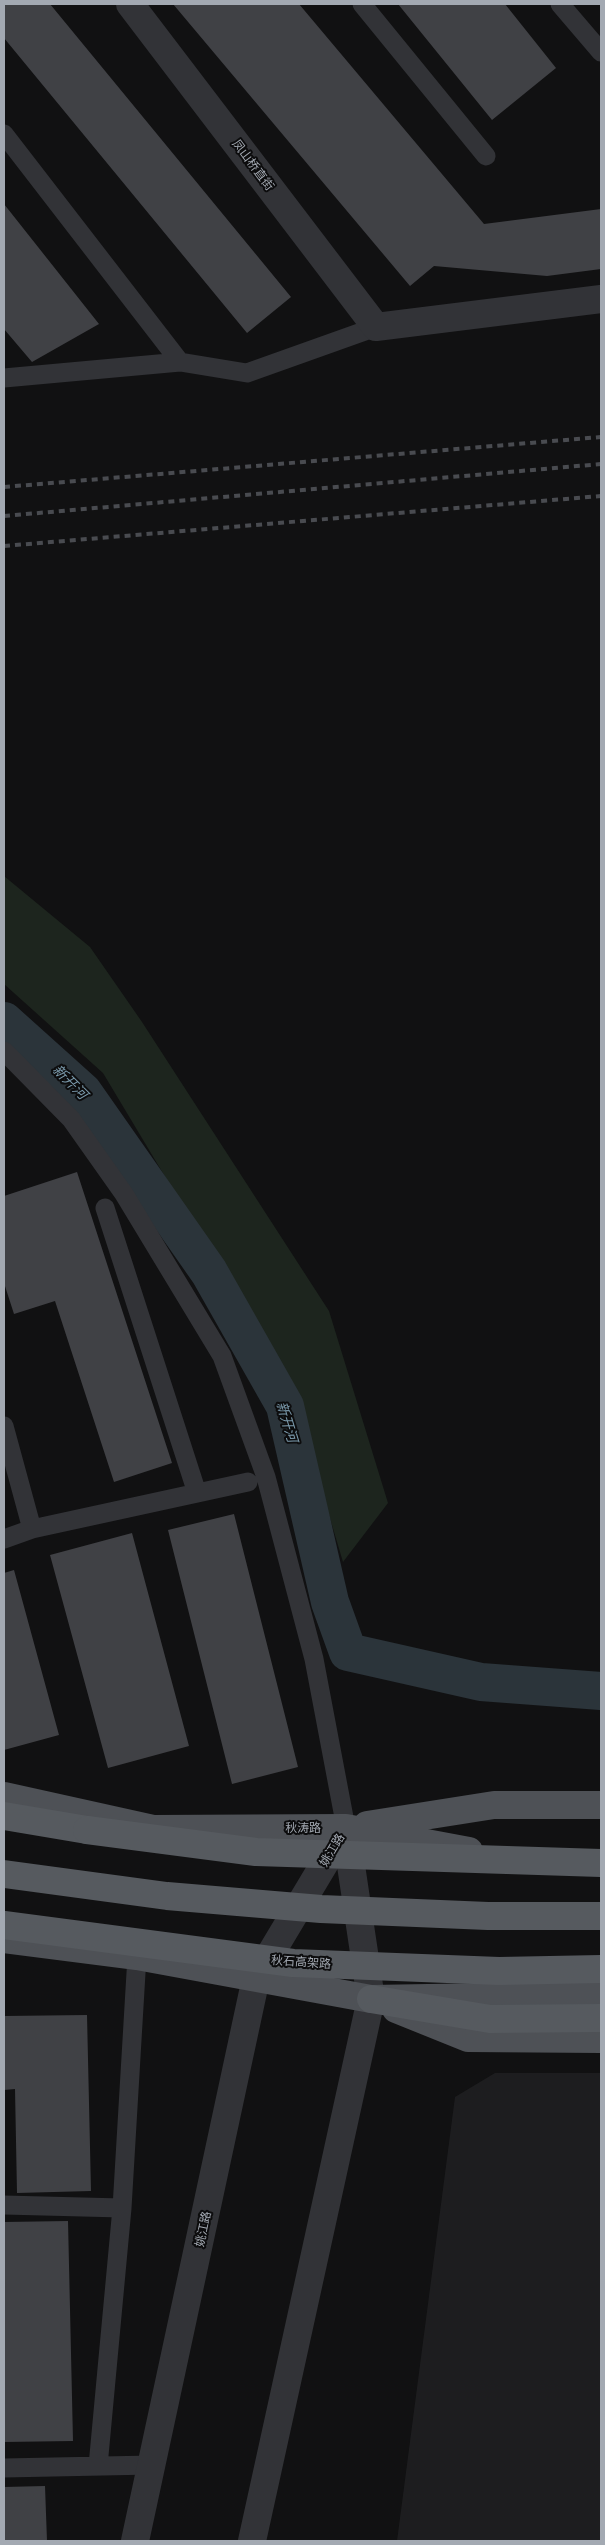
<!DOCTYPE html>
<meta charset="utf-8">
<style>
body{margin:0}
#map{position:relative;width:605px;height:2545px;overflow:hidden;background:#111112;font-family:Barlow,sans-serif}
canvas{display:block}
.frame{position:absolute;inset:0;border:5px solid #a3a9b2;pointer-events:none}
</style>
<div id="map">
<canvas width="605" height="2545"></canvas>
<div class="frame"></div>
</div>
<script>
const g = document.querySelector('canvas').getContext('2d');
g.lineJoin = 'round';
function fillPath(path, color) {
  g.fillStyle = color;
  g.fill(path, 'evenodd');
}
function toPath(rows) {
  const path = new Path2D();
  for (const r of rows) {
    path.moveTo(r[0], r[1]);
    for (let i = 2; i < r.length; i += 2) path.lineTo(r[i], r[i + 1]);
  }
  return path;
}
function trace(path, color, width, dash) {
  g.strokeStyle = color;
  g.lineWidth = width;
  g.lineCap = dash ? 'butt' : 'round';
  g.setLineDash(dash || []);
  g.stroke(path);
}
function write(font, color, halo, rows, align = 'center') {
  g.font = font + ' Barlow,"Noto Sans SC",sans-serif';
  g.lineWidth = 4;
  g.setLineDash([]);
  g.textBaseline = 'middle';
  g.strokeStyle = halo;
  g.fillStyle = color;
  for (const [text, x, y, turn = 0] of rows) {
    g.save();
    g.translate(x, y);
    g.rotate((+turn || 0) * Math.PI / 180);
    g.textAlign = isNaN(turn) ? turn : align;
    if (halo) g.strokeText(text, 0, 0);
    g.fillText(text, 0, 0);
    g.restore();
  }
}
fillPath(toPath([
 [495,2073,601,2073,601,2541,397,2541,455,2097]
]), '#1d1d1f');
fillPath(toPath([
 [4,876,90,947,142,1022,329,1311,388,1503,343,1562,291,1387,103,1073,4,984]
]), '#1d251e');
trace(toPath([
 [4,1021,83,1092,209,1272,285,1406,330,1602,348,1652,481,1682,601,1691]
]), '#2b343a', 38);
fillPath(toPath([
 [4,4,50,4,291,297,247,333,4,38],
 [173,4,299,4,484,224,601,209,601,269,547,276,434,266,410,286],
 [398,4,505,4,556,68,492,120],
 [4,204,99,324,32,362,4,329],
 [77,1172,172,1463,114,1482,55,1301,14,1314,4,1283,4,1196],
 [234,1514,298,1767,232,1784,168,1530],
 [132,1533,189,1746,108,1768,50,1555],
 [14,1570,59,1735,4,1750,4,1573],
 [87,2015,91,2191,17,2193,15,2089,4,2090,4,2016],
 [68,2221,73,2441,4,2442,4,2222],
 [45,2486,47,2541,4,2541,4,2487]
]), '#404145');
trace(toPath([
 [362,4,486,156],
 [560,4,601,52],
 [4,134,180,362],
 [4,378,180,362,247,373,376,327],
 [4,1051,71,1119,124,1194,222,1356,266,1477,314,1659,346,1828],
 [105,1208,197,1493],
 [4,1426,32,1529],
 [4,1539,32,1529,248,1482],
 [4,2205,122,2208],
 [98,2466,122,2208,137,1956],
 [4,2468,152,2465]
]), '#323337', 19);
trace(toPath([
 [130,4,376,327,601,299],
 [135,2541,256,1978,341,1836],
 [252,2541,371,1999,346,1832]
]), '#323337', 28);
trace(toPath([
 [4,1796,153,1829,346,1828,469,1851],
 [367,1825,494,1805,601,1805],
 [4,1939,137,1956,371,1999,601,1995],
 [396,2009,468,2038,601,2039]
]), '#4e5156', 28);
trace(toPath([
 [4,1816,87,1830],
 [371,1999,490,2019,601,2018]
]), '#565a5f', 28);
trace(toPath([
 [4,487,601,437],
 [4,516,601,464],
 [4,546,601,496]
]), '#494b50', 4, [6, 5]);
trace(toPath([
 [87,1830,256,1852,601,1863],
 [4,1874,167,1896,321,1909,488,1916,601,1916],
 [4,1925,293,1963,499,1971,601,1969]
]), '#565a5f', 28);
write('12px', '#a3a9b2', '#0c0c0d', [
 ["凤山桥直街",253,165,53],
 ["秋涛路",303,1828],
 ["姚江路",332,1850,-59],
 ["秋石高架路",301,1962,4],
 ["姚江路",203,2229,-78]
]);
write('italic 14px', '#7b9aac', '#0c0c0d', [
 ["新开河",70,1082,45],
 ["新开河",287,1422,73]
]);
</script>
